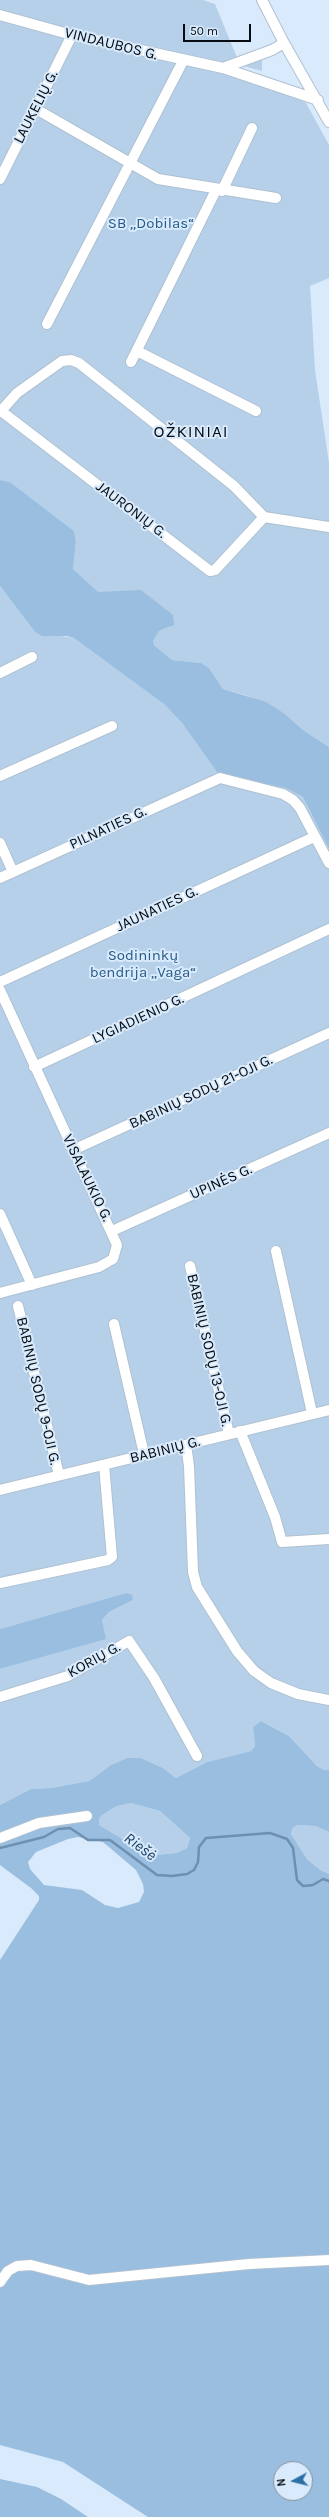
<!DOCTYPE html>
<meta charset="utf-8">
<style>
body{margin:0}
#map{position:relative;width:329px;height:2517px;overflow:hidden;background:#d8eafc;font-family:Karla,sans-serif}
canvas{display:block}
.north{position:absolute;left:273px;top:2461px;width:40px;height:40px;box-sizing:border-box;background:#d8eafc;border:1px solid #84919e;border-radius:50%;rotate:263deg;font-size:11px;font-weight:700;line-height:16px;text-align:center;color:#060c11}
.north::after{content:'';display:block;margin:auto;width:14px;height:18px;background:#2d6fa4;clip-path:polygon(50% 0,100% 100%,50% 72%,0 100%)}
.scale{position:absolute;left:183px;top:24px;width:68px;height:18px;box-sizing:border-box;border:2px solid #060c11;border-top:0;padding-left:5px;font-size:12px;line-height:14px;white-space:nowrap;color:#060c11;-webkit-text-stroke:3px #d8eafc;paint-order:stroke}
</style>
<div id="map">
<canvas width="329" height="2517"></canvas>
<div class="north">N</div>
<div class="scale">50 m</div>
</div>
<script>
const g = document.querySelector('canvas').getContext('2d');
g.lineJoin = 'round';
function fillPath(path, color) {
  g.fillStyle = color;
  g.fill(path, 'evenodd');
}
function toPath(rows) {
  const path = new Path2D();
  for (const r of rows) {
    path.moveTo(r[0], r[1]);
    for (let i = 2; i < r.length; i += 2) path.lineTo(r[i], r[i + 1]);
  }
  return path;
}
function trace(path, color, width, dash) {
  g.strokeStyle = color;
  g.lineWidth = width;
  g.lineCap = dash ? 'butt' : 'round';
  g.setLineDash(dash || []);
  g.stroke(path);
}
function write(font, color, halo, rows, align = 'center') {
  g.font = font + ' Karla,sans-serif';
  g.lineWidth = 4;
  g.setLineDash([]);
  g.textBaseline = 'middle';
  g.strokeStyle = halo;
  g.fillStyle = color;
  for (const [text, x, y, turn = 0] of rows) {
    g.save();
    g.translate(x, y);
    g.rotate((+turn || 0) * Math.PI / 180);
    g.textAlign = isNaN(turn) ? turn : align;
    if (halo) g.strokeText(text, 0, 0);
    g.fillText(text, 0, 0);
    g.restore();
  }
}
fillPath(toPath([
 [0,0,203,0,215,4,238,60,222,64,306,103,329,145,329,278,310,286,315,370,329,463,329,747,303,730,285,714,248,696,223,689,209,668,201,663,172,660,154,645,153,641,159,631,170,627,98,593,73,569,76,542,74,531,10,482,0,480],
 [262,57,262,71,240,65],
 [0,586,35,632,74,638,165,705,182,723,219,775,286,788,303,797,329,849,329,1770,324,1770,317,1766,289,1736,261,1721,253,1727,255,1746,251,1751,207,1762,176,1778,163,1768,141,1758,127,1758,111,1765,89,1781,51,1788,31,1789,0,1805,0,1669,105,1639,102,1620,109,1612,133,1600,126,1593,0,1629],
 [131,1803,160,1811,190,1838,187,1848,177,1853,156,1855,143,1851,99,1825,99,1819,102,1815,117,1806],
 [299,1825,315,1826,329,1832,329,1874,320,1870,307,1859,291,1834,293,1827]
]), '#b5d0e8');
fillPath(toPath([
 [0,480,10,482,74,531,76,542,73,569,98,592,141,590,173,615,174,625,159,631,153,641,154,645,172,660,201,663,209,668,223,689,266,702,285,714,303,730,329,747,329,849,303,797,286,788,219,775,182,723,165,705,74,638,67,636,42,636,35,632,0,586],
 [126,1593,132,1595,133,1600,109,1612,102,1620,106,1639,0,1669,0,1629],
 [261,1721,289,1736,317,1766,324,1770,329,1770,329,1832,315,1826,299,1825,293,1827,291,1834,307,1859,320,1870,329,1874,329,2517,148,2517,63,2462,0,2445,0,1960,39,1900,39,1896,31,1888,0,1865,0,1805,31,1789,51,1788,89,1781,111,1765,127,1758,141,1758,163,1768,176,1778,207,1762,251,1751,255,1746,253,1727],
 [131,1803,160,1811,190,1838,187,1848,177,1853,156,1855,143,1851,99,1825,99,1819,102,1815,117,1806],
 [78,1837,103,1842,136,1870,143,1884,144,1892,139,1902,118,1908,105,1905,82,1890,44,1885,30,1869,28,1862,36,1852,68,1839],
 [281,2469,305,2469,305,2493,281,2493],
 [0,2479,37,2487,61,2499,88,2517,0,2517]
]), '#9abedf');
trace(toPath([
 [0,1848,44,1837,58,1829,70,1828,88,1840,110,1840,157,1875,172,1876,187,1874,194,1870,198,1862,199,1847,206,1838,270,1833,287,1839,293,1848,297,1880,303,1886,313,1885,323,1879,329,1881]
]), '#6e90b0', 2.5);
const minor = toPath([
 [262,0,284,43,329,122],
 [0,15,72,35,223,68,318,100],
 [223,68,272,50,284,43],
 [36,109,158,179,276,198],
 [0,179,72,35],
 [222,191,252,128],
 [47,324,183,61],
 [137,351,256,411],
 [131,362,216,190],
 [264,517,234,486,79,363,71,360,62,361,17,393,1,411,210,571,215,570,264,517,329,527],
 [0,673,32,657],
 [0,776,112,726],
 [0,843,13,872],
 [0,878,220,778,283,794,293,800,300,808,329,863],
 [0,982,314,837],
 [0,990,117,1245,113,1259,99,1267,0,1293],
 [34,1067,329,929],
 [73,1150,329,1033],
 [0,1214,32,1285],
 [112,1231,329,1133],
 [276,1251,312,1413],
 [190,1266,229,1434],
 [18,1306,59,1475],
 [114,1324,144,1454],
 [240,1431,275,1517,282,1542,329,1539],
 [186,1445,189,1466,193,1572,197,1587,237,1651,254,1671,271,1683,298,1694,329,1700],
 [0,1490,329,1410],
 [0,1583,108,1560,112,1557,104,1465],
 [0,1697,68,1676,129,1641,154,1678,197,1756],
 [0,1838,39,1823,87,1816],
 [0,2282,8,2271,17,2266,31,2265,89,2280,249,2264,329,2260]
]);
trace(minor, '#afc1d2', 12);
trace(minor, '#fff', 10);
write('15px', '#060c11', '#d8eafc', [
 ["VINDAUBOS G.",111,44,14],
 ["LAUKELIŲ G.",36,107,-63],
 ["JAURONIŲ G.",131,510,37],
 ["PILNATIES G.",108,828,-25],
 ["JAUNATIES G.",157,909,-25],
 ["LYGIADIENIO G.",138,1019,-25],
 ["BABINIŲ SODŲ 21-OJI G.",201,1092,-25],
 ["VISALAUKIO G.",87,1178,64],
 ["UPINĖS G.",221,1182,-24],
 ["BABINIŲ SODŲ 13-OJI G.",209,1350,77],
 ["BABINIŲ SODŲ 9-OJI G.",38,1391,77],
 ["BABINIŲ G.",165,1450,-14],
 ["KORIŲ G.",94,1660,-29]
]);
write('15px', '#255a86', '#d8eafc', [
 ["SB „Dobilas“",151,224],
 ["Sodininkų",143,956],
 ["bendrija „Vaga“",143,973]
]);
write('italic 16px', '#0f3859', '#d8eafc', [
 ["Riešė",140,1847,37]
]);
g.letterSpacing = '1px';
write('17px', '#060c11', '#d8eafc', [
 ["OŽKINIAI",191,432]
]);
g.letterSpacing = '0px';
</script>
